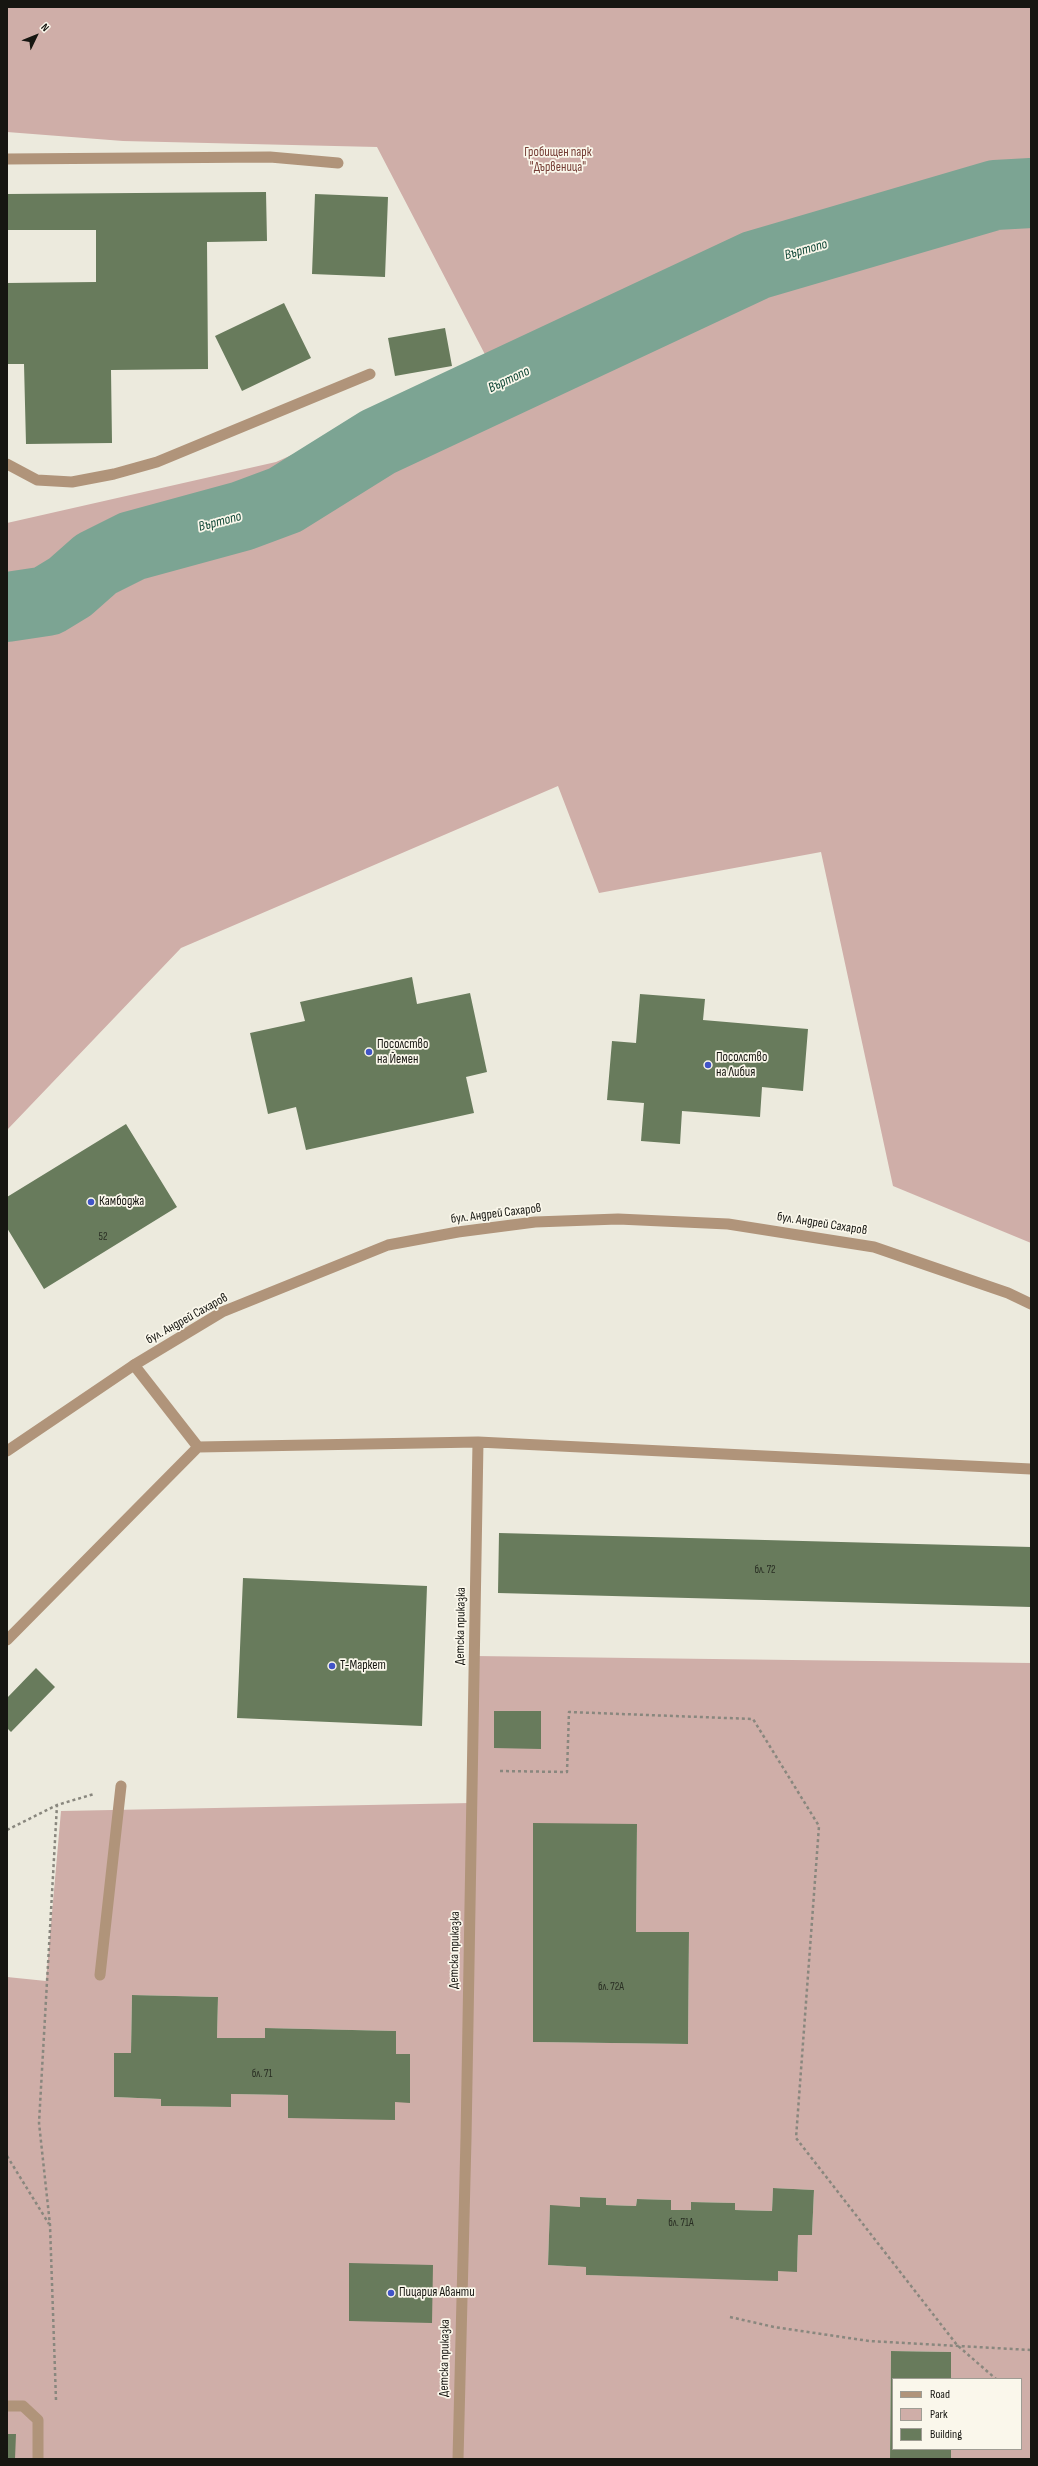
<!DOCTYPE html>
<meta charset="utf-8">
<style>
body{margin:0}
#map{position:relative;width:1038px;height:2466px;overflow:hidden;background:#eceadd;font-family:"Sofia Sans Condensed",sans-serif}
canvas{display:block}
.frame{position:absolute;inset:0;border:8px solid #161611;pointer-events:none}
.legend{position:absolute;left:892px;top:2378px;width:130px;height:72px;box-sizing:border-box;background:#faf7eb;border:1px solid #9f9d94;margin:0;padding:5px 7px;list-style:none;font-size:12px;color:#161611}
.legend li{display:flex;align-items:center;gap:8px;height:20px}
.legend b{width:20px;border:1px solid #9f9d94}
.north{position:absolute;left:16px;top:16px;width:40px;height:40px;-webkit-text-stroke:3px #faf7eb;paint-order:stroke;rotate:47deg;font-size:11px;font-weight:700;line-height:16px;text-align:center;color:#161611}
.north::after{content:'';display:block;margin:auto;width:14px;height:18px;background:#161611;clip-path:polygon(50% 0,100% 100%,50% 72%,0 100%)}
</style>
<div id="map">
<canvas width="1038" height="2466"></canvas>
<div class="frame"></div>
<ul class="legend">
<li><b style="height:5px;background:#b0947a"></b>Road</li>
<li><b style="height:11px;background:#cfaea8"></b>Park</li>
<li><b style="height:11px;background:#687b5c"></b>Building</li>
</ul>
<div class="north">N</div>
</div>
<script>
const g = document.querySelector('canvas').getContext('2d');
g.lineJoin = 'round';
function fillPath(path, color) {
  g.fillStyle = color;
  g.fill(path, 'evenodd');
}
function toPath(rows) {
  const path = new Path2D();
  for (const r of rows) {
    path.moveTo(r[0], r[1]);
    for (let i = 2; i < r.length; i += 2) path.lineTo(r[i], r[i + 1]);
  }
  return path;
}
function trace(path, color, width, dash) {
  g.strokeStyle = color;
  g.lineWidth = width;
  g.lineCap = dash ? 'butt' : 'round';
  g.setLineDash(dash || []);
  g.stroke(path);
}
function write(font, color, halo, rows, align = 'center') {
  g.font = font + ' "Sofia Sans Condensed",sans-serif';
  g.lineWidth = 3.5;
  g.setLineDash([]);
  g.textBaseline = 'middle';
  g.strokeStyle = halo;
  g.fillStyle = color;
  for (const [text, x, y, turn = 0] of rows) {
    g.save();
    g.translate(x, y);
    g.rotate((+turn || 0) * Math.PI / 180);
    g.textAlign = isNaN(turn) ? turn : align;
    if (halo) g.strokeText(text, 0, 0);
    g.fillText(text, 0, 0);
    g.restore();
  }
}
fillPath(toPath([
 [7,7,1031,7,1031,1243,893,1186,821,852,599,893,558,786,181,948,7,1130,7,523,276,462,491,366,377,147,123,141,7,132],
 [474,1656,1031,1663,1031,2459,951,2459,951,2449,1021,2449,1021,2379,951,2379,951,2352,891,2351,890,2459,7,2459,7,1977,46,1981,61,1811,471,1803],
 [533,1824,637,1824,636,1932,689,1933,688,2044,533,2042],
 [132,1995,218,1997,217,2038,265,2038,265,2028,396,2031,396,2054,410,2054,410,2102,395,2102,395,2120,288,2095,231,2094,230,2107,161,2106,161,2099,114,2097,114,2053,131,2053],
 [773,2188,814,2190,812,2235,798,2235,797,2271,778,2271,778,2280,586,2275,586,2267,548,2265,550,2206,580,2207,581,2197,606,2198,606,2205,636,2206,637,2199,671,2200,671,2210,691,2210,691,2202,735,2203,735,2210,772,2211]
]), '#cfaea8');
trace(toPath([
 [7,607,47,601,70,587,96,564,132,546,242,516,285,500,378,442,756,265,995,195,1031,193]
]), '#7ca493', 70);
fillPath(toPath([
 [266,192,267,241,207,242,208,369,111,370,112,443,26,444,24,364,7,364,7,283,96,282,96,230,7,230,7,194],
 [315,194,388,197,385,277,312,274],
 [284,303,311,358,242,391,215,336],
 [445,328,452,366,395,376,388,338],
 [412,977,417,1004,470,993,487,1072,466,1077,474,1113,306,1150,296,1107,268,1114,250,1033,305,1021,300,1002],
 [640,994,705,999,703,1020,808,1029,803,1091,762,1087,760,1117,682,1111,680,1144,641,1141,644,1103,607,1100,612,1041,636,1043],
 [126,1124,177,1207,44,1289,7,1228,7,1197],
 [499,1533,1031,1547,1031,1607,498,1593],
 [243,1578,427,1586,422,1726,237,1718],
 [36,1668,55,1687,11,1732,7,1728,7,1698],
 [494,1711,541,1711,541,1749,494,1748],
 [533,1823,637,1824,636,1932,689,1932,688,2044,533,2042],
 [132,1995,218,1997,217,2038,265,2038,265,2028,396,2031,396,2054,410,2054,410,2103,395,2102,395,2120,288,2118,288,2095,231,2094,231,2107,161,2106,161,2099,114,2097,114,2053,131,2053],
 [773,2188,814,2190,812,2235,798,2235,797,2272,778,2271,778,2281,586,2275,586,2267,548,2265,550,2205,580,2207,580,2197,606,2198,606,2205,636,2206,637,2199,671,2200,671,2210,691,2210,691,2202,735,2203,735,2210,772,2211],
 [349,2263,433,2265,432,2323,349,2321],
 [891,2351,951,2352,951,2379,893,2379,893,2449,951,2449,951,2459,890,2459],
 [7,2434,16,2434,15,2459,7,2459]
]), '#687b5c');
trace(toPath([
 [500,1771,567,1772,569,1712,753,1719,819,1826,796,2138,957,2345,996,2379],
 [7,1830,57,1805,94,1794],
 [7,2156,49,2224],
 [730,2317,774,2327,869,2341,1031,2350],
 [56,2400,50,2225,39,2123,57,1805]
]), '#89877e', 2.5, [3, 3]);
trace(toPath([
 [7,159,270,157,338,163],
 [7,464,37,480,72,482,114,474,157,462,370,374],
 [100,1975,121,1786],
 [7,2406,23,2406,38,2420,38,2459]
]), '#b0947a', 11);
trace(toPath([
 [134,1365,198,1447],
 [7,1640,198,1447,478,1442,1031,1469],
 [458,2459,466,2138,478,1442]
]), '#b0947a', 11);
trace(toPath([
 [7,1451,134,1365,222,1312,388,1245,458,1232,535,1222,618,1219,728,1224,874,1247,1008,1293,1031,1304]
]), '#b0947a', 11);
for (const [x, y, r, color] of [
 [369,1052,4,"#4154c7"],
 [708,1065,4,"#4154c7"],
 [91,1202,4,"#4154c7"],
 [332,1666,4,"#4154c7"],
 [391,2293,4,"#4154c7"]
]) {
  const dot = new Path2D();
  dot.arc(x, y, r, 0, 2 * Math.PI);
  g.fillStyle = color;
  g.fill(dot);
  trace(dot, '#faf7eb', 1.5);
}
write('11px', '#2a2f24', null, [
 ["52",103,1237],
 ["бл. 72",765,1570],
 ["бл. 72А",611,1987],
 ["бл. 71",262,2074],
 ["бл. 71А",681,2223]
]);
write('13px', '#753d35', '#faf7eb', [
 ["Гробищен парк",558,153],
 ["\"Дървеница\"",558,168]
]);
write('13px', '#161611', '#faf7eb', [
 ["Посолство",377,1045],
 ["на Йемен",377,1060],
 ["Посолство",716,1058],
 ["на Либия",716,1073],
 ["Камбоджа",99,1202],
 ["Т-Маркет",340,1666],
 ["Пицария Аванти",399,2293]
], 'left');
write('13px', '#161611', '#faf7eb', [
 ["бул. Андрей Сахаров",496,1214,-7],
 ["бул. Андрей Сахаров",822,1224,9],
 ["бул. Андрей Сахаров",187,1319,-29],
 ["Детска приказка",461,1626,-89],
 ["Детска приказка",455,1950,-89],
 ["Детска приказка",445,2358,-89]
]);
write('italic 14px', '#0e4635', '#faf7eb', [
 ["Въртопо",806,250,-16],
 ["Въртопо",509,380,-25],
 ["Въртопо",220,522,-15]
]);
</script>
